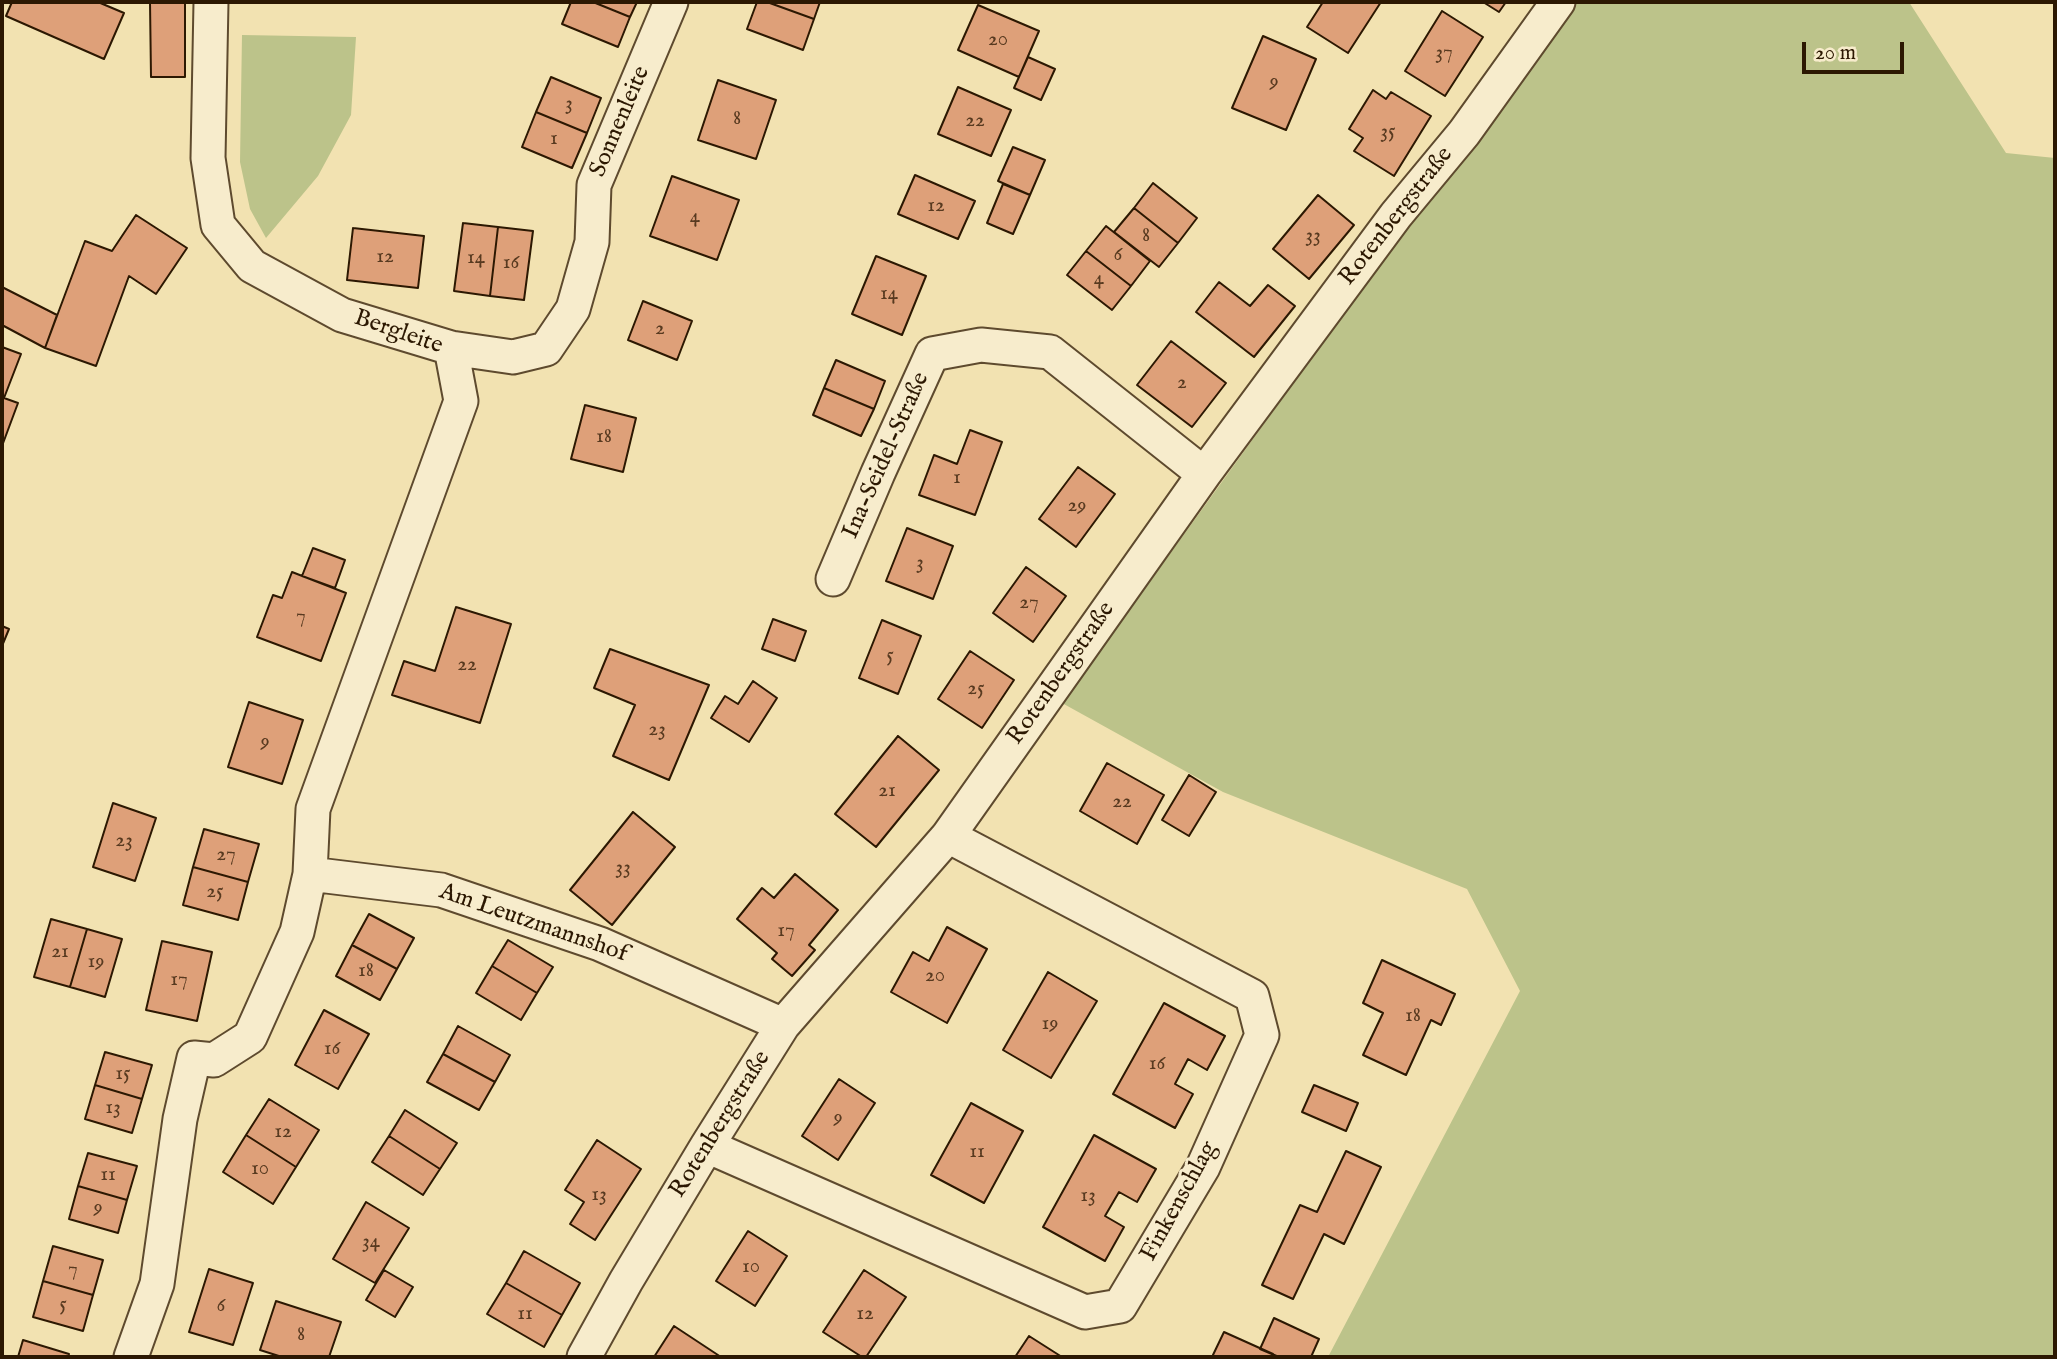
<!DOCTYPE html>
<meta charset="utf-8">
<style>
body{margin:0}
#map{position:relative;width:2057px;height:1359px;overflow:hidden;background:#f2e2b1;font-family:"IM FELL English",serif}
canvas{display:block}
.frame{position:absolute;inset:0;border:4px solid #2c1802;pointer-events:none}
.scale{position:absolute;left:1802px;top:42px;width:102px;height:32px;box-sizing:border-box;border:4px solid #2c1802;border-top:0;padding-left:9px;font-size:21px;line-height:24px;white-space:nowrap;color:#2c1802;-webkit-text-stroke:5px #f7eccc;paint-order:stroke}
</style>
<div id="map">
<canvas width="2057" height="1359"></canvas>
<div class="frame"></div>
<div class="scale">20 m</div>
</div>
<script>
const g = document.querySelector('canvas').getContext('2d');
g.lineJoin = 'round';
function fillPath(path, color) {
  g.fillStyle = color;
  g.fill(path, 'evenodd');
}
function toPath(rows) {
  const path = new Path2D();
  for (const r of rows) {
    path.moveTo(r[0], r[1]);
    for (let i = 2; i < r.length; i += 2) path.lineTo(r[i], r[i + 1]);
  }
  return path;
}
function trace(path, color, width, dash) {
  g.strokeStyle = color;
  g.lineWidth = width;
  g.lineCap = dash ? 'butt' : 'round';
  g.setLineDash(dash || []);
  g.stroke(path);
}
function write(font, color, halo, rows, align = 'center') {
  g.font = font + ' "IM FELL English",serif';
  g.lineWidth = 6;
  g.setLineDash([]);
  g.textBaseline = 'middle';
  g.strokeStyle = halo;
  g.fillStyle = color;
  for (const [text, x, y, turn = 0] of rows) {
    g.save();
    g.translate(x, y);
    g.rotate((+turn || 0) * Math.PI / 180);
    g.textAlign = isNaN(turn) ? turn : align;
    if (halo) g.strokeText(text, 0, 0);
    g.fillText(text, 0, 0);
    g.restore();
  }
}
fillPath(toPath([
 [1569,2,1909,2,2006,153,2055,158,2055,1357,1328,1357,1520,991,1467,889,1223,792,1062,703],
 [242,35,356,37,351,115,318,176,266,238,250,209,240,162]
]), '#bcc38a');
const building = toPath([
 [12,2,98,2,124,13,104,59,6,16,12,2],
 [150,2,185,2,185,77,151,77,150,2],
 [571,2,593,2,630,17,618,47,562,24,571,2],
 [593,2,637,2,630,17,593,2],
 [757,2,767,2,814,19,803,50,747,29,757,2],
 [767,2,820,2,814,19,767,2],
 [1323,2,1381,2,1348,53,1307,27,1323,2],
 [1483,2,1506,2,1499,12,1483,2],
 [978,5,1039,31,1019,77,958,50,978,5],
 [1442,11,1483,37,1445,96,1405,71,1442,11],
 [1263,36,1316,59,1286,130,1232,108,1263,36],
 [1028,57,1055,69,1041,100,1014,88,1028,57],
 [551,77,601,98,587,133,536,112,551,77],
 [718,80,776,100,756,159,698,140,718,80],
 [958,87,1011,110,991,156,938,134,958,87],
 [1373,90,1386,99,1391,92,1431,116,1394,176,1354,151,1363,138,1349,129,1373,90],
 [536,112,587,133,572,168,522,147,536,112],
 [1013,147,1045,160,1030,195,998,181,1013,147],
 [915,175,975,201,958,239,898,214,915,175],
 [672,176,739,200,717,260,650,236,672,176],
 [1153,183,1197,218,1178,243,1134,208,1153,183],
 [1003,184,1030,195,1013,234,987,223,1003,184],
 [1318,195,1354,225,1309,279,1273,249,1318,195],
 [1134,208,1178,243,1159,267,1114,232,1134,208],
 [136,215,187,248,156,294,129,276,96,366,45,348,85,241,112,251,136,215],
 [463,223,498,227,490,296,454,291,463,223],
 [1106,226,1150,261,1131,286,1086,251,1106,226],
 [498,227,533,231,524,300,490,296,498,227],
 [353,228,424,236,418,288,347,280,353,228],
 [1086,251,1131,286,1112,310,1067,275,1086,251],
 [876,256,926,276,902,335,852,314,876,256],
 [1219,282,1250,306,1268,285,1295,306,1254,357,1196,312,1219,282],
 [2,287,57,315,45,348,2,325,2,287],
 [643,301,692,321,677,360,628,340,643,301],
 [1171,341,1226,383,1192,427,1137,385,1171,341],
 [2,347,21,354,4,398,18,403,2,446,2,347],
 [836,360,885,381,874,409,824,388,836,360],
 [824,388,874,409,861,436,813,415,824,388],
 [585,405,636,418,623,472,571,459,585,405],
 [970,430,1002,442,975,515,919,495,934,455,957,464,970,430],
 [1078,467,1115,494,1076,547,1039,519,1078,467],
 [907,528,953,546,933,599,886,581,907,528],
 [313,548,345,560,335,588,302,576,313,548],
 [1026,567,1066,596,1033,642,993,613,1026,567],
 [292,572,346,593,321,661,257,637,273,595,282,598,292,572],
 [456,607,511,624,480,723,392,695,404,661,435,671,456,607],
 [773,619,806,631,795,661,762,649,773,619],
 [882,620,921,636,898,694,859,678,882,620],
 [2,626,9,629,2,646,2,626],
 [610,649,709,685,669,780,613,756,635,705,594,688,610,649],
 [970,651,1014,680,982,728,938,699,970,651],
 [753,681,777,698,749,742,711,718,725,696,738,704,753,681],
 [249,702,303,720,282,784,228,767,249,702],
 [898,736,939,770,876,847,835,814,898,736],
 [1107,763,1164,795,1137,844,1080,811,1107,763],
 [1189,775,1216,792,1189,836,1162,820,1189,775],
 [113,803,156,818,135,881,93,867,113,803],
 [633,812,675,847,612,925,570,890,633,812],
 [204,829,259,844,248,882,193,867,204,829],
 [193,867,248,882,238,920,183,905,193,867],
 [795,874,838,910,809,945,815,950,792,976,772,959,777,953,737,919,762,888,774,898,795,874],
 [369,914,414,938,397,969,352,945,369,914],
 [51,919,87,929,70,987,34,977,51,919],
 [947,927,987,949,947,1023,891,992,913,952,929,961,947,927],
 [87,929,122,939,105,997,70,987,87,929],
 [508,940,553,967,537,993,492,966,508,940],
 [162,941,212,952,197,1021,146,1010,162,941],
 [352,945,397,969,380,1000,336,976,352,945],
 [1382,960,1455,994,1441,1025,1431,1020,1406,1075,1363,1055,1383,1013,1363,1003,1382,960],
 [492,966,537,993,521,1020,476,993,492,966],
 [1048,972,1097,1001,1051,1078,1003,1050,1048,972],
 [1164,1003,1225,1036,1207,1070,1188,1059,1175,1084,1193,1094,1175,1128,1113,1094,1164,1003],
 [324,1010,369,1034,338,1089,295,1065,324,1010],
 [458,1026,510,1055,495,1082,443,1054,458,1026],
 [105,1052,152,1065,142,1099,95,1085,105,1052],
 [443,1054,495,1082,479,1110,427,1082,443,1054],
 [839,1079,875,1103,838,1160,802,1136,839,1079],
 [95,1085,142,1099,132,1133,85,1119,95,1085],
 [1314,1085,1358,1103,1346,1131,1302,1112,1314,1085],
 [269,1099,319,1130,296,1167,246,1135,269,1099],
 [971,1103,1023,1131,984,1203,931,1175,971,1103],
 [405,1110,457,1143,440,1169,389,1136,405,1110],
 [246,1135,296,1167,273,1204,223,1172,246,1135],
 [1094,1135,1156,1169,1137,1202,1119,1192,1105,1216,1124,1227,1105,1261,1043,1227,1094,1135],
 [389,1136,440,1169,423,1195,372,1162,389,1136],
 [597,1140,641,1169,595,1240,570,1224,584,1202,565,1190,597,1140],
 [1346,1151,1381,1167,1344,1244,1324,1234,1293,1299,1262,1285,1300,1205,1317,1212,1346,1151],
 [88,1153,137,1166,127,1200,78,1186,88,1153],
 [78,1186,127,1200,118,1233,69,1219,78,1186],
 [366,1202,409,1228,375,1283,333,1259,366,1202],
 [748,1231,787,1256,755,1306,716,1281,748,1231],
 [53,1246,103,1260,93,1295,43,1281,53,1246],
 [524,1251,580,1283,562,1315,506,1283,524,1251],
 [209,1269,253,1283,233,1345,189,1332,209,1269],
 [384,1270,413,1287,395,1317,366,1300,384,1270],
 [864,1270,906,1297,866,1357,862,1357,823,1332,864,1270],
 [43,1281,93,1295,83,1331,33,1317,43,1281],
 [506,1283,562,1315,544,1347,487,1314,506,1283],
 [276,1301,341,1322,329,1357,282,1357,260,1350,276,1301],
 [1274,1318,1319,1339,1311,1357,1279,1357,1260,1349,1274,1318],
 [674,1326,721,1357,654,1357,674,1326],
 [1224,1332,1273,1354,1271,1357,1212,1357,1224,1332],
 [1029,1336,1062,1357,1015,1357,1029,1336],
 [23,1340,69,1354,68,1357,18,1357,23,1340]
]);
fillPath(building, '#dea079');
trace(building, '#2c1802', 2);
const minor = toPath([
 [211,2,208,158,218,225,252,266,342,315,451,348,513,357,546,349,573,309,592,242,594,185,671,2],
 [833,579,878,473,932,354,981,345,1050,352,1204,474],
 [310,874,313,809,461,401,451,348],
 [707,1146,1085,1312,1120,1306,1203,1167,1262,1035,1252,996,948,836],
 [131,1357,157,1284,180,1119,194,1058,214,1060,250,1037,297,932,310,874,441,890,600,944,783,1025],
 [584,1357,626,1281,707,1146,783,1025,948,836,1204,474,1396,215,1464,133,1558,2]
]);
trace(minor, '#5e4a2e', 37);
trace(minor, '#f7eccc', 33);
write('21px', '#583a20', null, [
 ["20",998,41],
 ["37",1444,54],
 ["9",1274,83],
 ["3",569,105],
 ["8",737,120],
 ["22",975,122],
 ["35",1388,133],
 ["1",554,140],
 ["12",936,207],
 ["4",695,218],
 ["8",1146,237],
 ["33",1313,237],
 ["6",1118,256],
 ["12",385,258],
 ["14",476,259],
 ["16",511,264],
 ["4",1099,280],
 ["14",889,295],
 ["2",660,330],
 ["2",1182,384],
 ["18",604,438],
 ["1",957,479],
 ["29",1077,507],
 ["3",920,564],
 ["27",1029,604],
 ["7",301,618],
 ["5",890,657],
 ["22",467,666],
 ["25",976,690],
 ["23",657,731],
 ["9",265,743],
 ["21",887,792],
 ["22",1122,803],
 ["23",124,842],
 ["27",226,856],
 ["33",623,869],
 ["25",215,893],
 ["17",786,932],
 ["21",60,953],
 ["19",96,963],
 ["18",366,972],
 ["20",935,977],
 ["17",179,981],
 ["18",1413,1017],
 ["19",1050,1025],
 ["16",332,1050],
 ["16",1157,1065],
 ["15",123,1075],
 ["13",113,1109],
 ["9",838,1119],
 ["12",283,1133],
 ["11",977,1153],
 ["10",260,1170],
 ["11",108,1176],
 ["13",599,1196],
 ["13",1088,1197],
 ["9",98,1209],
 ["34",371,1243],
 ["10",751,1268],
 ["7",73,1271],
 ["5",63,1306],
 ["6",221,1307],
 ["11",525,1315],
 ["12",865,1315],
 ["8",301,1336]
]);
write('24px', '#2c1802', '#f7eccc', [
 ["Sonnenleite",621,122,-67],
 ["Rotenbergstraße",1397,217,-52],
 ["Bergleite",398,333,19],
 ["Ina-Seidel-Straße",887,456,-66],
 ["Rotenbergstraße",1062,674,-55],
 ["Am Leutzmannshof",533,924,19],
 ["Rotenbergstraße",721,1125,-58],
 ["Finkenschlag",1180,1202,-61]
]);
</script>
